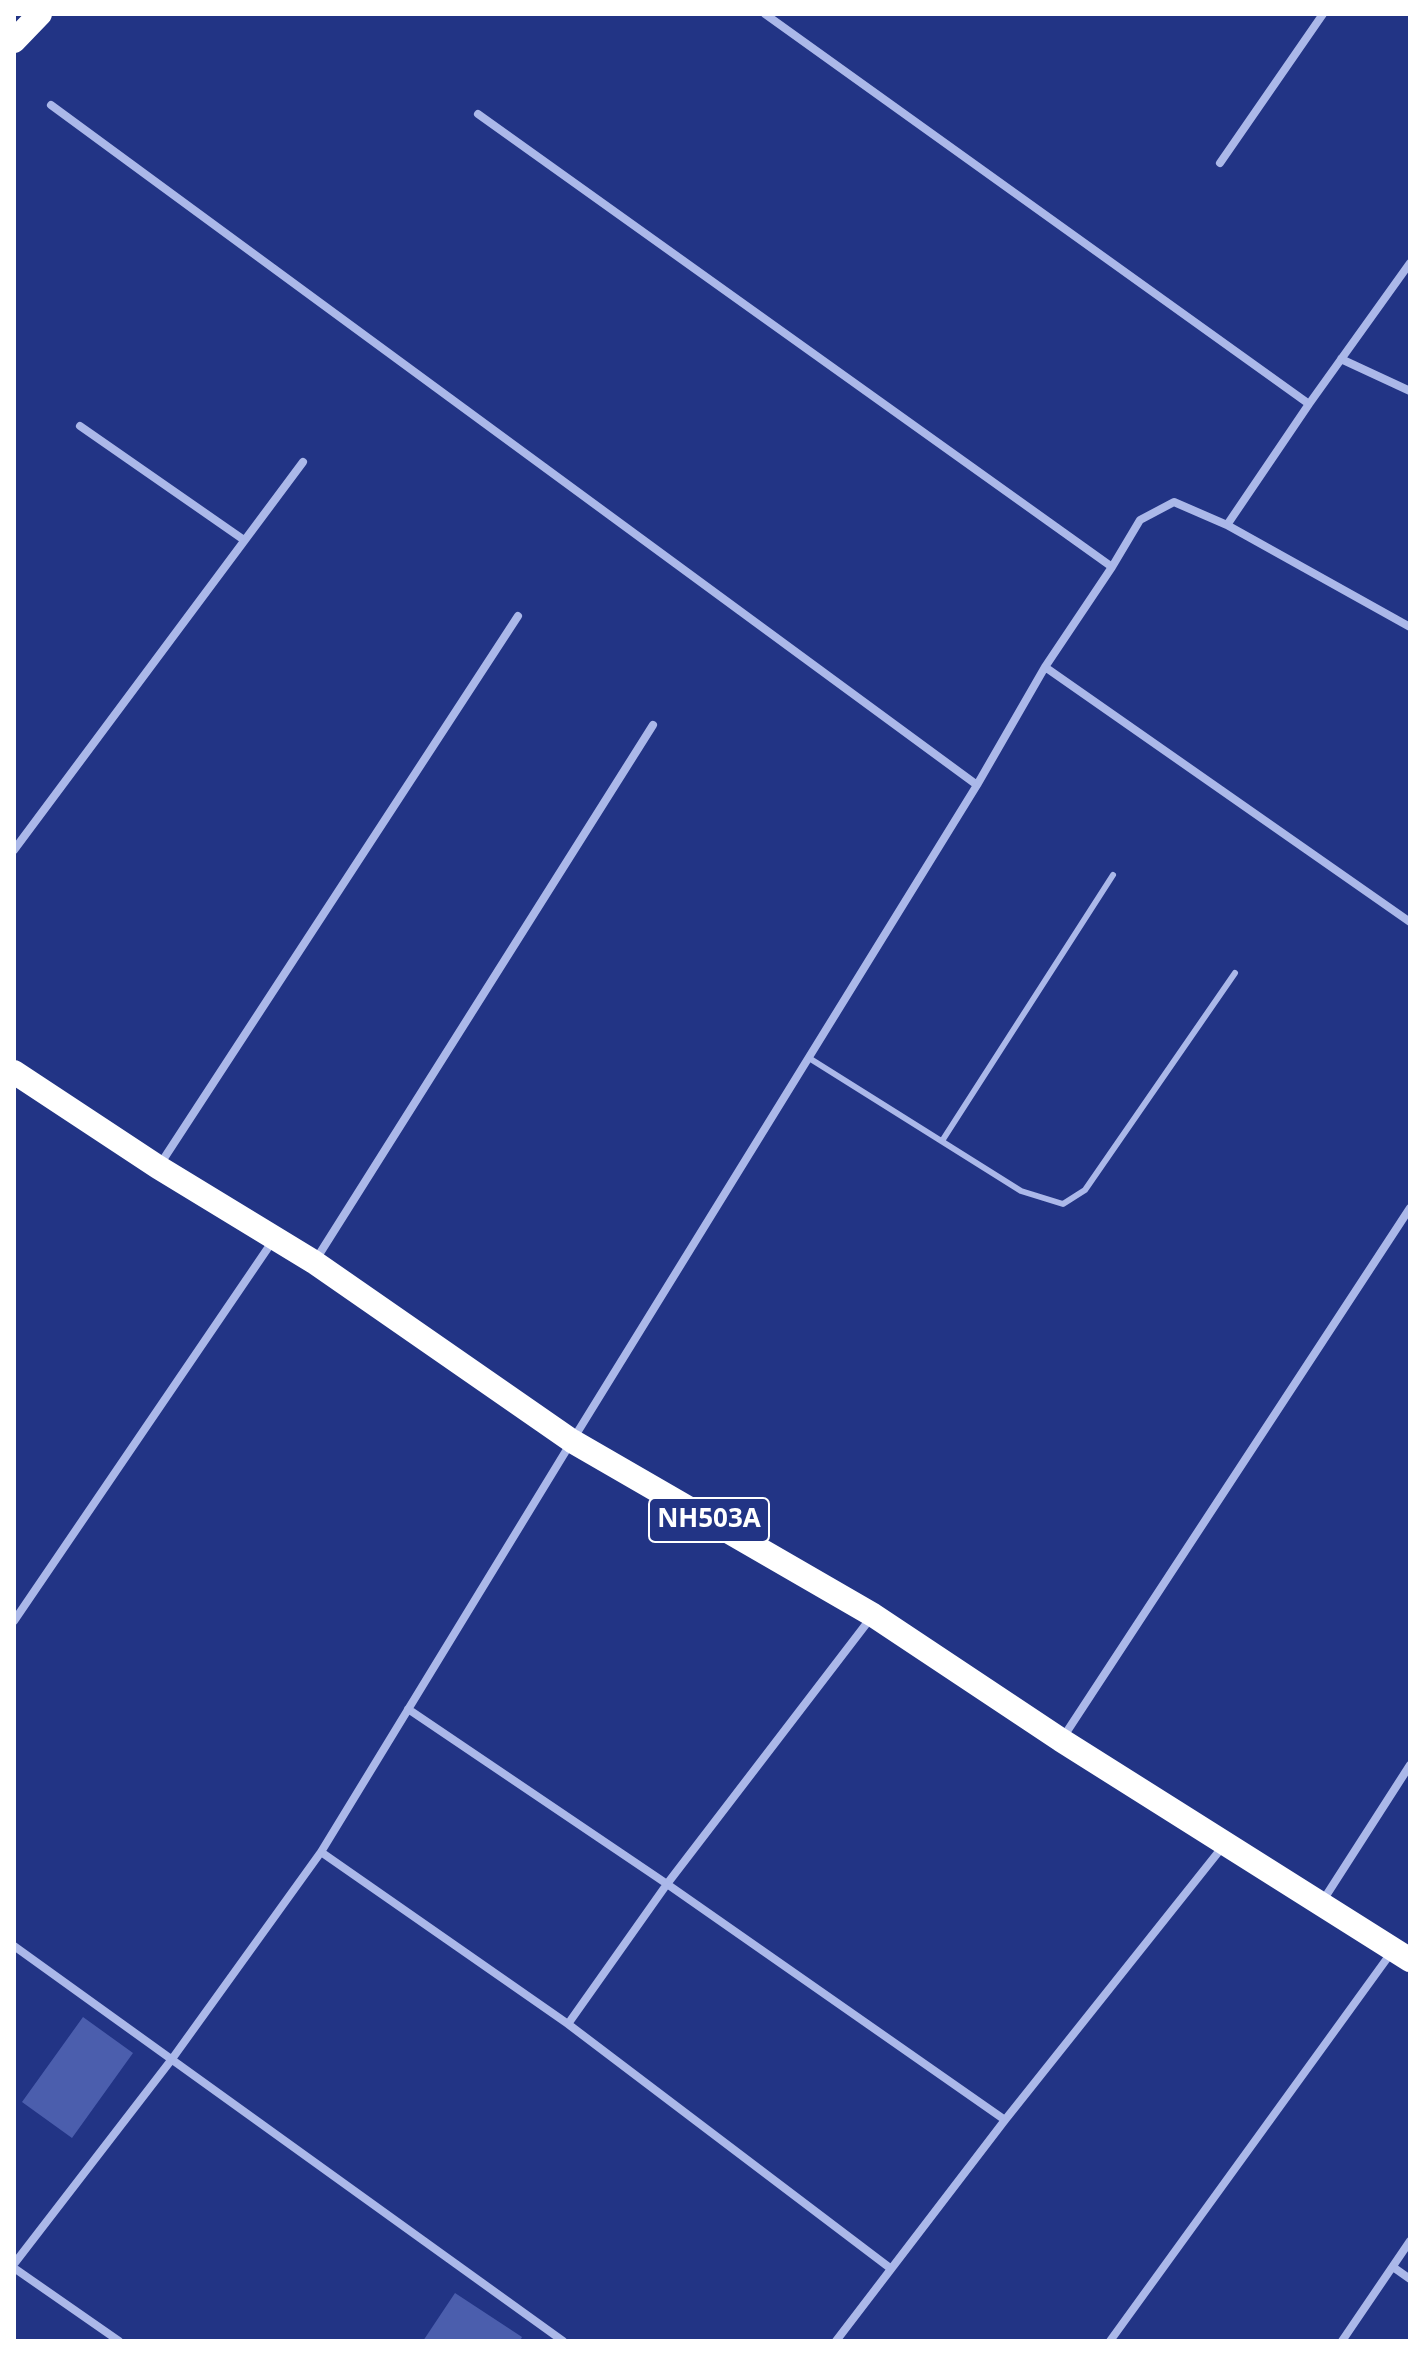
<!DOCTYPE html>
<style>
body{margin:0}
#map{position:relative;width:1424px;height:2355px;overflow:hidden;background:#223485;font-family:"Noto Sans",sans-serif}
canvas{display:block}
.frame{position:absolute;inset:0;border:16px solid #fff;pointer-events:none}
</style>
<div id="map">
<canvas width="1424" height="2355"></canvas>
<div class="frame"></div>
</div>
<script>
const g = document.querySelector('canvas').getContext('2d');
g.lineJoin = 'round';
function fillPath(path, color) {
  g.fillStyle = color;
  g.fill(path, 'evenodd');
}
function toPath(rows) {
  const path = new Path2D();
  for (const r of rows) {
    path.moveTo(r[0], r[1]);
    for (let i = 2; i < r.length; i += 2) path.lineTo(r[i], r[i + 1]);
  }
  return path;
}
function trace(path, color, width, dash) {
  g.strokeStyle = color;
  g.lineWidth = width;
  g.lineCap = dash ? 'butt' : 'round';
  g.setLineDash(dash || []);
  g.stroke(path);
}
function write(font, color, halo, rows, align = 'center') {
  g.font = font + ' "Noto Sans",sans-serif';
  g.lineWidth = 6;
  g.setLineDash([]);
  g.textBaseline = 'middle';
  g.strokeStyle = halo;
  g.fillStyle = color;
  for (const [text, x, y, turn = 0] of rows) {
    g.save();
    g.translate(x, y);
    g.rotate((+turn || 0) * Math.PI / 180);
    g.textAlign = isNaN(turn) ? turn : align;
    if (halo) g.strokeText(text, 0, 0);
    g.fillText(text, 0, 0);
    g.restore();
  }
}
fillPath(toPath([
 [83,2017,133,2053,72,2138,22,2102],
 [455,2293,522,2337,520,2341,423,2341]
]), '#4b5ead');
trace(toPath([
 [809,1058,1021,1191,1063,1204,1085,1190,1235,973],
 [942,1141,1113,875]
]), '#abb8e9', 6);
trace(toPath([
 [765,14,1309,404],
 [51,105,977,785],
 [478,114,1112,567],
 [1220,163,1323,14],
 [1341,359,1410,391],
 [80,426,244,540],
 [1227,525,1309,404,1410,263],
 [1045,667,1410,922],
 [14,850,303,462],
 [159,1166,518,616],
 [315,1261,653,725],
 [14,1621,272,1242],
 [408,1709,667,1884,1005,2120],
 [1062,1739,1410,1208],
 [321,1852,568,2024,890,2268],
 [1322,1902,1410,1765],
 [14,1946,563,2341],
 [568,2024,667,1884,870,1619],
 [14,2264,172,2059,321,1852,572,1441,977,785,1045,667,1112,567,1140,520,1174,502,1227,525,1410,627],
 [1393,2267,1410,2279],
 [14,2268,119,2341],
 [836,2341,1005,2120,1224,1845],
 [1110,2341,1391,1953],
 [1342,2341,1410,2241]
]), '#abb8e9', 8);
trace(toPath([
 [14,41,40,14],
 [14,1072,158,1167,314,1262,572,1441,873,1615,1061,1740,1410,1960]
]), '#fff', 24);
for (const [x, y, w] of [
 [709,1520,120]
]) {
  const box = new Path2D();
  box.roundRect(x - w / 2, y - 22, w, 44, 6);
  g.fillStyle = '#223485';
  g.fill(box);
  trace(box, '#fff', 2);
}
write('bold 26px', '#fff', null, [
 ["NH503A",709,1520]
]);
</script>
